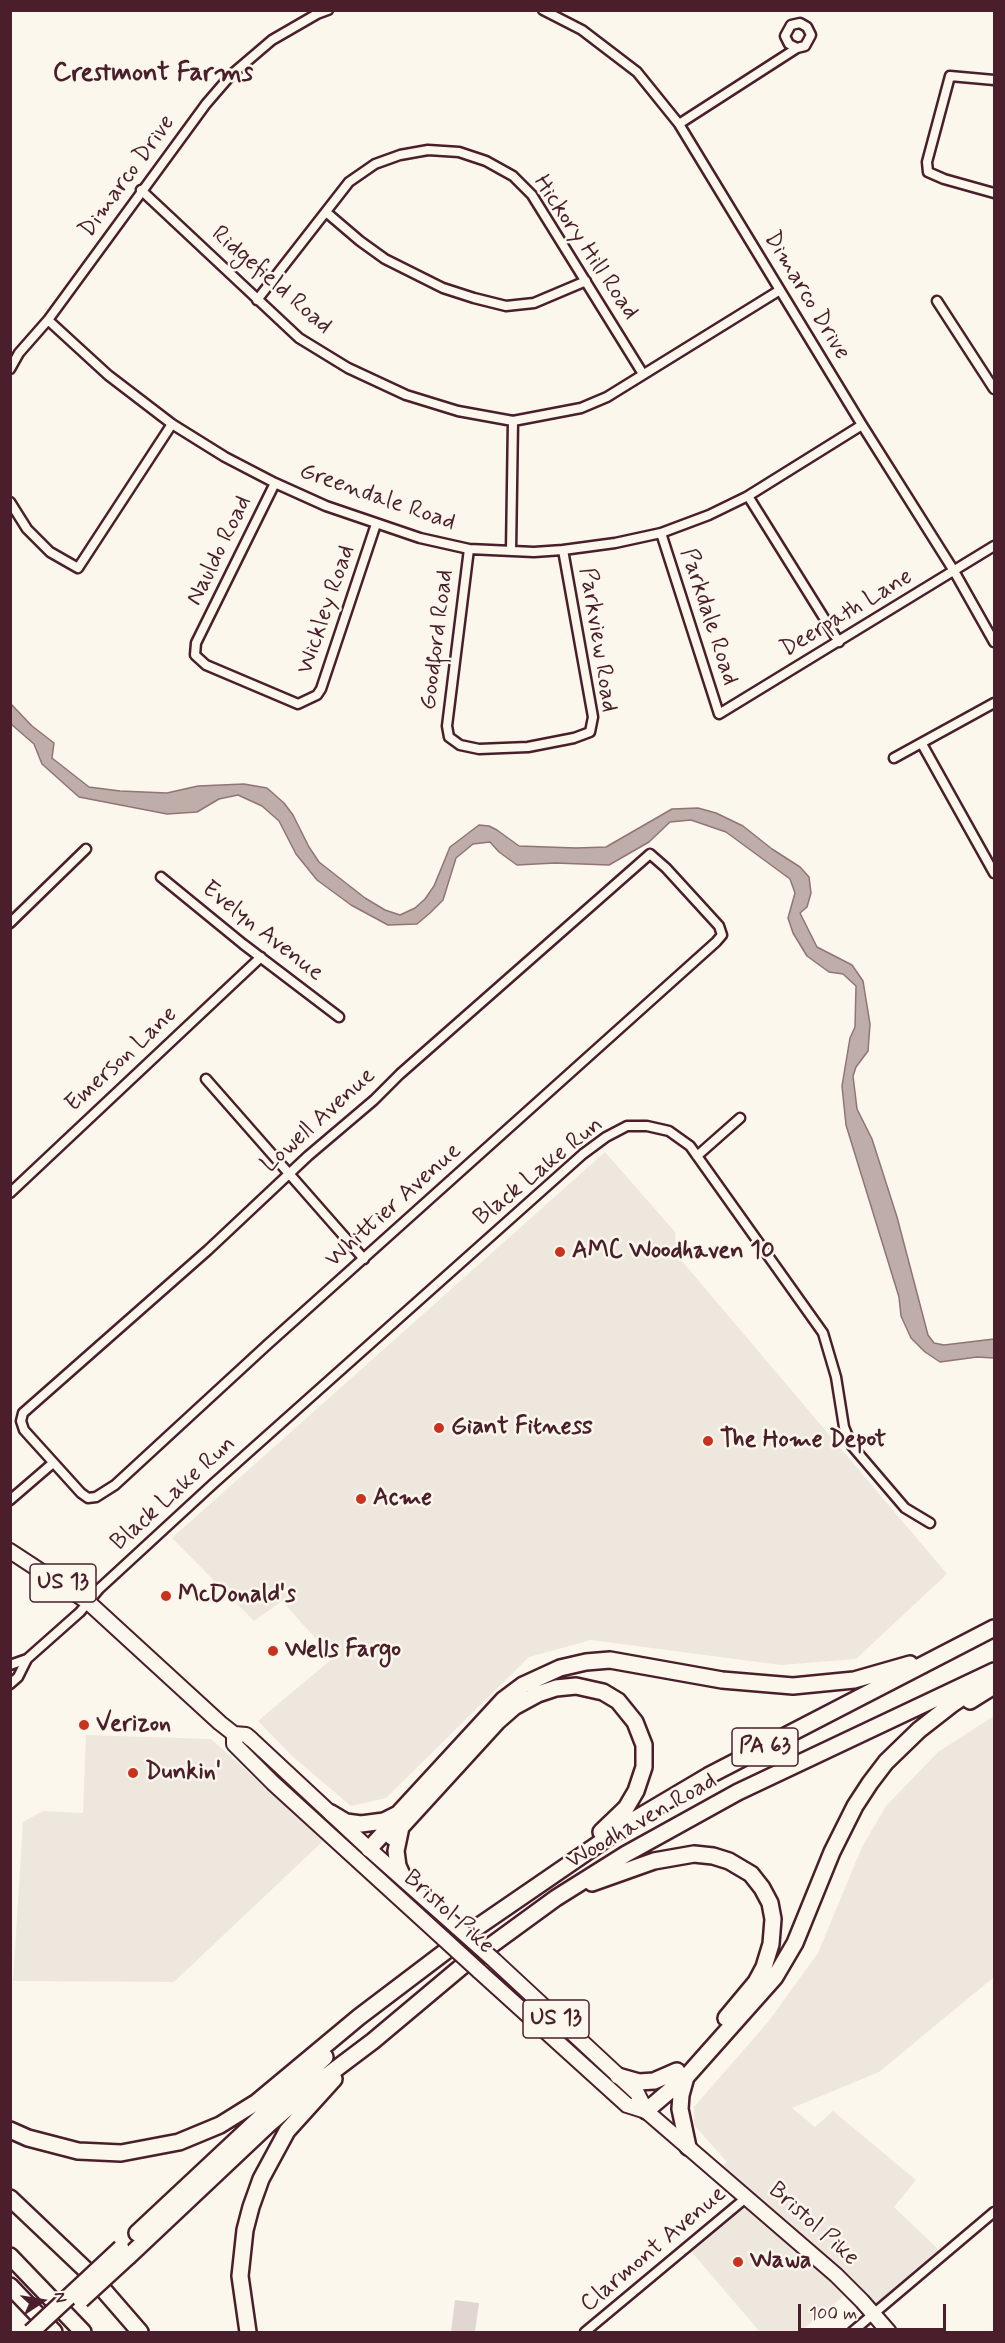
<!DOCTYPE html>
<style>
body{margin:0}
#map{position:relative;width:1005px;height:2343px;overflow:hidden;background:#fbf7ec;font-family:Mynerve,sans-serif}
canvas{display:block}
.frame{position:absolute;inset:0;border:12px solid #4a1f2b;pointer-events:none}
.north{position:absolute;left:12px;top:2271px;width:60px;height:60px;-webkit-text-stroke:4px #fbf7ec;paint-order:stroke;rotate:78deg;font-size:16px;font-weight:700;line-height:24px;text-align:center;color:#4a1f2b}
.north::after{content:'';display:block;margin:auto;width:21px;height:27px;background:#4a1f2b;clip-path:polygon(50% 0,100% 100%,50% 72%,0 100%)}
.scale{position:absolute;left:798px;top:2304px;width:148px;height:27px;box-sizing:border-box;border:3px solid #4a1f2b;border-top:0;padding-left:8px;font-size:18px;line-height:21px;white-space:nowrap;color:#4a1f2b;-webkit-text-stroke:4px #fbf7ec;paint-order:stroke}
</style>
<div id="map">
<canvas width="1005" height="2343"></canvas>
<div class="frame"></div>
<div class="north">N</div>
<div class="scale">100 m</div>
</div>
<script>
const g = document.querySelector('canvas').getContext('2d');
g.lineJoin = 'round';
function fillPath(path, color) {
  g.fillStyle = color;
  g.fill(path, 'evenodd');
}
function toPath(rows) {
  const path = new Path2D();
  for (const r of rows) {
    path.moveTo(r[0], r[1]);
    for (let i = 2; i < r.length; i += 2) path.lineTo(r[i], r[i + 1]);
  }
  return path;
}
function trace(path, color, width, dash) {
  g.strokeStyle = color;
  g.lineWidth = width;
  g.lineCap = dash ? 'butt' : 'round';
  g.setLineDash(dash || []);
  g.stroke(path);
}
function write(font, color, halo, rows, align = 'center') {
  g.font = font + ' Mynerve,sans-serif';
  g.lineWidth = 5;
  g.setLineDash([]);
  g.textBaseline = 'middle';
  g.strokeStyle = halo;
  g.fillStyle = color;
  for (const [text, x, y, turn = 0] of rows) {
    g.save();
    g.translate(x, y);
    g.rotate((+turn || 0) * Math.PI / 180);
    g.textAlign = isNaN(turn) ? turn : align;
    if (halo) g.strokeText(text, 0, 0);
    g.fillText(text, 0, 0);
    g.restore();
  }
}
fillPath(toPath([
 [605,1152,675,1232,676,1254,947,1574,856,1659,781,1665,591,1640,529,1657,386,1798,351,1806,292,1756,258,1721,333,1658,282,1601,254,1621,172,1538],
 [994,1716,994,1977,879,2072,792,2108,815,2127,833,2111,916,2180,894,2207,940,2251,865,2317,844,2296,799,2332,760,2332,689,2249,742,2206,710,2177,727,2162,694,2125,694,2107,768,2022,818,1953,862,1847,886,1806,938,1752],
 [86,1735,211,1739,324,1840,174,1982,13,1981,23,1822,43,1811,83,1813]
]), '#eee7de');
fillPath(toPath([
 [455,2300,479,2303,475,2332,451,2332]
]), '#e2d7d0');
const water = toPath([
 [11,704,32,726,54,743,52,758,89,787,120,791,167,793,198,786,244,784,267,788,284,803,293,815,309,847,319,862,365,898,385,910,400,915,415,908,425,899,434,886,450,847,479,825,489,826,497,830,519,846,576,848,606,847,672,809,698,808,716,813,743,826,772,849,800,867,809,877,811,893,807,907,800,913,817,947,852,965,863,981,870,1024,868,1051,856,1067,853,1076,857,1109,872,1139,897,1217,928,1335,934,1343,944,1345,994,1339,994,1358,977,1357,940,1362,925,1352,911,1338,901,1316,899,1297,846,1125,842,1086,850,1038,855,1027,856,986,843,974,829,972,807,956,793,933,788,918,795,893,790,879,726,832,691,820,670,822,649,842,609,865,555,863,517,865,499,852,490,842,473,844,456,858,443,900,430,913,417,924,388,925,351,905,317,880,296,854,279,821,262,806,238,795,219,799,197,812,167,814,79,797,42,764,34,744,11,724,11,704]
]);
fillPath(water, '#bfadaa');
trace(water, '#907477', 1.5);
const street = toPath([
 [543,10,582,30,637,72,679,124,862,425,954,571,994,642],
 [994,80,950,76,927,162,928,172,944,179,994,193],
 [679,124,797,48,805,46,811,35,807,27,800,23,791,25,785,36,789,44,797,48],
 [141,190,299,338,348,368,406,395,458,411,513,421,581,408,607,397,780,290],
 [326,212,360,241,385,259,443,288,474,298,506,306,534,303,586,281],
 [257,300,349,182,375,164,400,155,428,150,459,152,486,161,513,176,532,195,643,374],
 [937,301,994,389],
 [48,320,108,375,172,424,225,457,275,483,326,506,420,538,469,549,534,552,563,550,615,543,661,533,709,515,748,496,862,425],
 [10,369,19,353,48,320,206,104,231,75,272,40,317,14,328,10],
 [275,483,196,643,195,655,206,665,298,704,317,695,321,689,376,524],
 [748,496,839,642],
 [10,502,27,529,50,552,78,568,172,424],
 [661,533,719,714,994,546],
 [469,549,447,726,449,737,460,745,479,749,528,747,574,738,590,732,593,717,563,550],
 [511,551,513,421],
 [922,744,994,873],
 [894,758,994,703],
 [650,854,666,868,719,926,722,935,716,942,267,1345,115,1485,96,1497,88,1498,81,1493,24,1430,21,1421,23,1413,208,1250,308,1156,374,1100,400,1074,650,854],
 [161,877,243,944,339,1017],
 [10,923,86,849],
 [206,1079,364,1259],
 [697,1156,740,1118],
 [10,1193,261,957],
 [10,1500,53,1463],
 [10,1665,27,1659],
 [10,1684,18,1677,27,1659,80,1612,99,1589,213,1484,583,1154,606,1137,627,1126,647,1126,669,1131,690,1146,823,1333,836,1377,844,1427,852,1446,905,1508,930,1523],
 [585,2332,747,2197],
 [852,2332,994,2212]
]);
const primary = toPath([
 [10,1551,88,1602,220,1723,234,1734,246,1735,252,1740,369,1849,458,1928],
 [234,1734,234,1744,273,1783,444,1939],
 [495,1961,637,2093,646,2111],
 [479,1971,627,2105,646,2111,836,2275,862,2301,889,2332]
]);
const highway = toPath([
 [970,1701,994,1686],
 [331,1813,346,1822,361,1824,384,1821,398,1814],
 [401,1827,396,1851,398,1866,404,1879],
 [392,1837,498,1721,514,1707,538,1694,556,1688,576,1686,603,1692,618,1701,635,1722,644,1745,644,1767,636,1791,626,1808,601,1832],
 [369,1849,392,1824,398,1814,503,1700,523,1685,560,1668,586,1662,610,1660,722,1680,793,1686,854,1680,910,1664],
 [592,1883,654,1861,694,1854,713,1856,729,1861,751,1874,762,1888,770,1903,773,1919,771,1944,764,1967,756,1982,726,2018],
 [618,2076,639,2082,654,2081,677,2071],
 [686,2077,681,2095,680,2109,688,2147],
 [646,2111,687,2076,775,1977,795,1943,832,1852,855,1806,870,1783,886,1762,919,1730,951,1705,976,1688],
 [10,2130,28,2138,78,2151,121,2153,179,2142,220,2125,257,2102,359,2017,479,1926,632,1821,708,1776,994,1628],
 [10,2198,88,2272,140,2332],
 [137,2233,325,2057],
 [10,2256,83,2332],
 [129,2256,269,2124,312,2087,373,2041,460,1968,556,1898,626,1854,738,1792,994,1671],
 [10,2286,54,2332],
 [248,2332,240,2276,245,2230,251,2207,261,2179,287,2131,334,2079]
]);
trace(street, '#4a1f2b', 13);
trace(primary, '#4a1f2b', 18);
trace(highway, '#4a1f2b', 20);
trace(street, '#fbf7ec', 8);
trace(primary, '#fbf7ec', 14);
trace(highway, '#fbf7ec', 15);
const primaryBridge = toPath([
 [458,1928,495,1961],
 [444,1939,479,1971]
]);
const highwayBridge = toPath([
 [81,2300,129,2256],
 [31,2332,121,2248]
]);
trace(primaryBridge, '#4a1f2b', 18, []);
trace(highwayBridge, '#4a1f2b', 20, []);
trace(primaryBridge, '#fbf7ec', 14);
trace(highwayBridge, '#fbf7ec', 15);
for (const [x, y, r, color] of [
 [560,1252,6,"#c8321e"],
 [439,1428,6,"#c8321e"],
 [708,1441,6,"#c8321e"],
 [361,1499,6,"#c8321e"],
 [166,1596,6,"#c8321e"],
 [273,1651,6,"#c8321e"],
 [84,1725,6,"#c8321e"],
 [133,1773,6,"#c8321e"],
 [738,2262,6,"#c8321e"]
]) {
  const dot = new Path2D();
  dot.arc(x, y, r, 0, 2 * Math.PI);
  g.fillStyle = color;
  g.fill(dot);
  trace(dot, '#fbf7ec', 2);
}
for (const [x, y, w] of [
 [63,1583,66],
 [765,1747,66],
 [556,2019,66]
]) {
  const box = new Path2D();
  box.roundRect(x - w / 2, y - 19, w, 38, 4.5);
  g.fillStyle = '#fbf7ec';
  g.fill(box);
  trace(box, '#4a1f2b', 1.5);
}
write('bold 22px', '#4a1f2b', null, [
 ["US 13",63,1583],
 ["PA 63",765,1747],
 ["US 13",556,2019]
]);
write('24px', '#4a1f2b', '#fbf7ec', [
 ["Dimarco Drive",128,177,-54],
 ["Hickory Hill Road",585,248,56],
 ["Ridgefield Road",271,281,41],
 ["Dimarco Drive",806,296,59],
 ["Greendale Road",377,498,19],
 ["Nauldo Road",220,551,-64],
 ["Wickley Road",327,610,-71],
 ["Deerpath Lane",847,614,-31],
 ["Parkdale Road",708,617,72],
 ["Goodford Road",438,640,-83],
 ["Parkview Road",597,640,81],
 ["Evelyn Avenue",262,932,38],
 ["Emerson Lane",122,1060,-43],
 ["Lowell Avenue",319,1121,-42],
 ["Black Lake Run",539,1172,-39],
 ["Whittier Avenue",394,1206,-42],
 ["Black Lake Run",174,1494,-42],
 ["Woodhaven Road",642,1822,-30],
 ["Bristol Pike",448,1913,42],
 ["Bristol Pike",813,2225,42],
 ["Clarmont Avenue",654,2250,-40]
]);
write('bold 24px', '#4a1f2b', '#fbf7ec', [
 ["AMC Woodhaven 10",572,1252],
 ["Giant Fitness",451,1428],
 ["The Home Depot",720,1441],
 ["Acme",373,1499],
 ["McDonald's",178,1596],
 ["Wells Fargo",285,1651],
 ["Verizon",96,1725],
 ["Dunkin'",145,1773],
 ["Wawa",750,2262]
], 'left');
write('bold 26px', '#4a1f2b', '#fbf7ec', [
 ["Crestmont Farms",153,75]
]);
</script>
